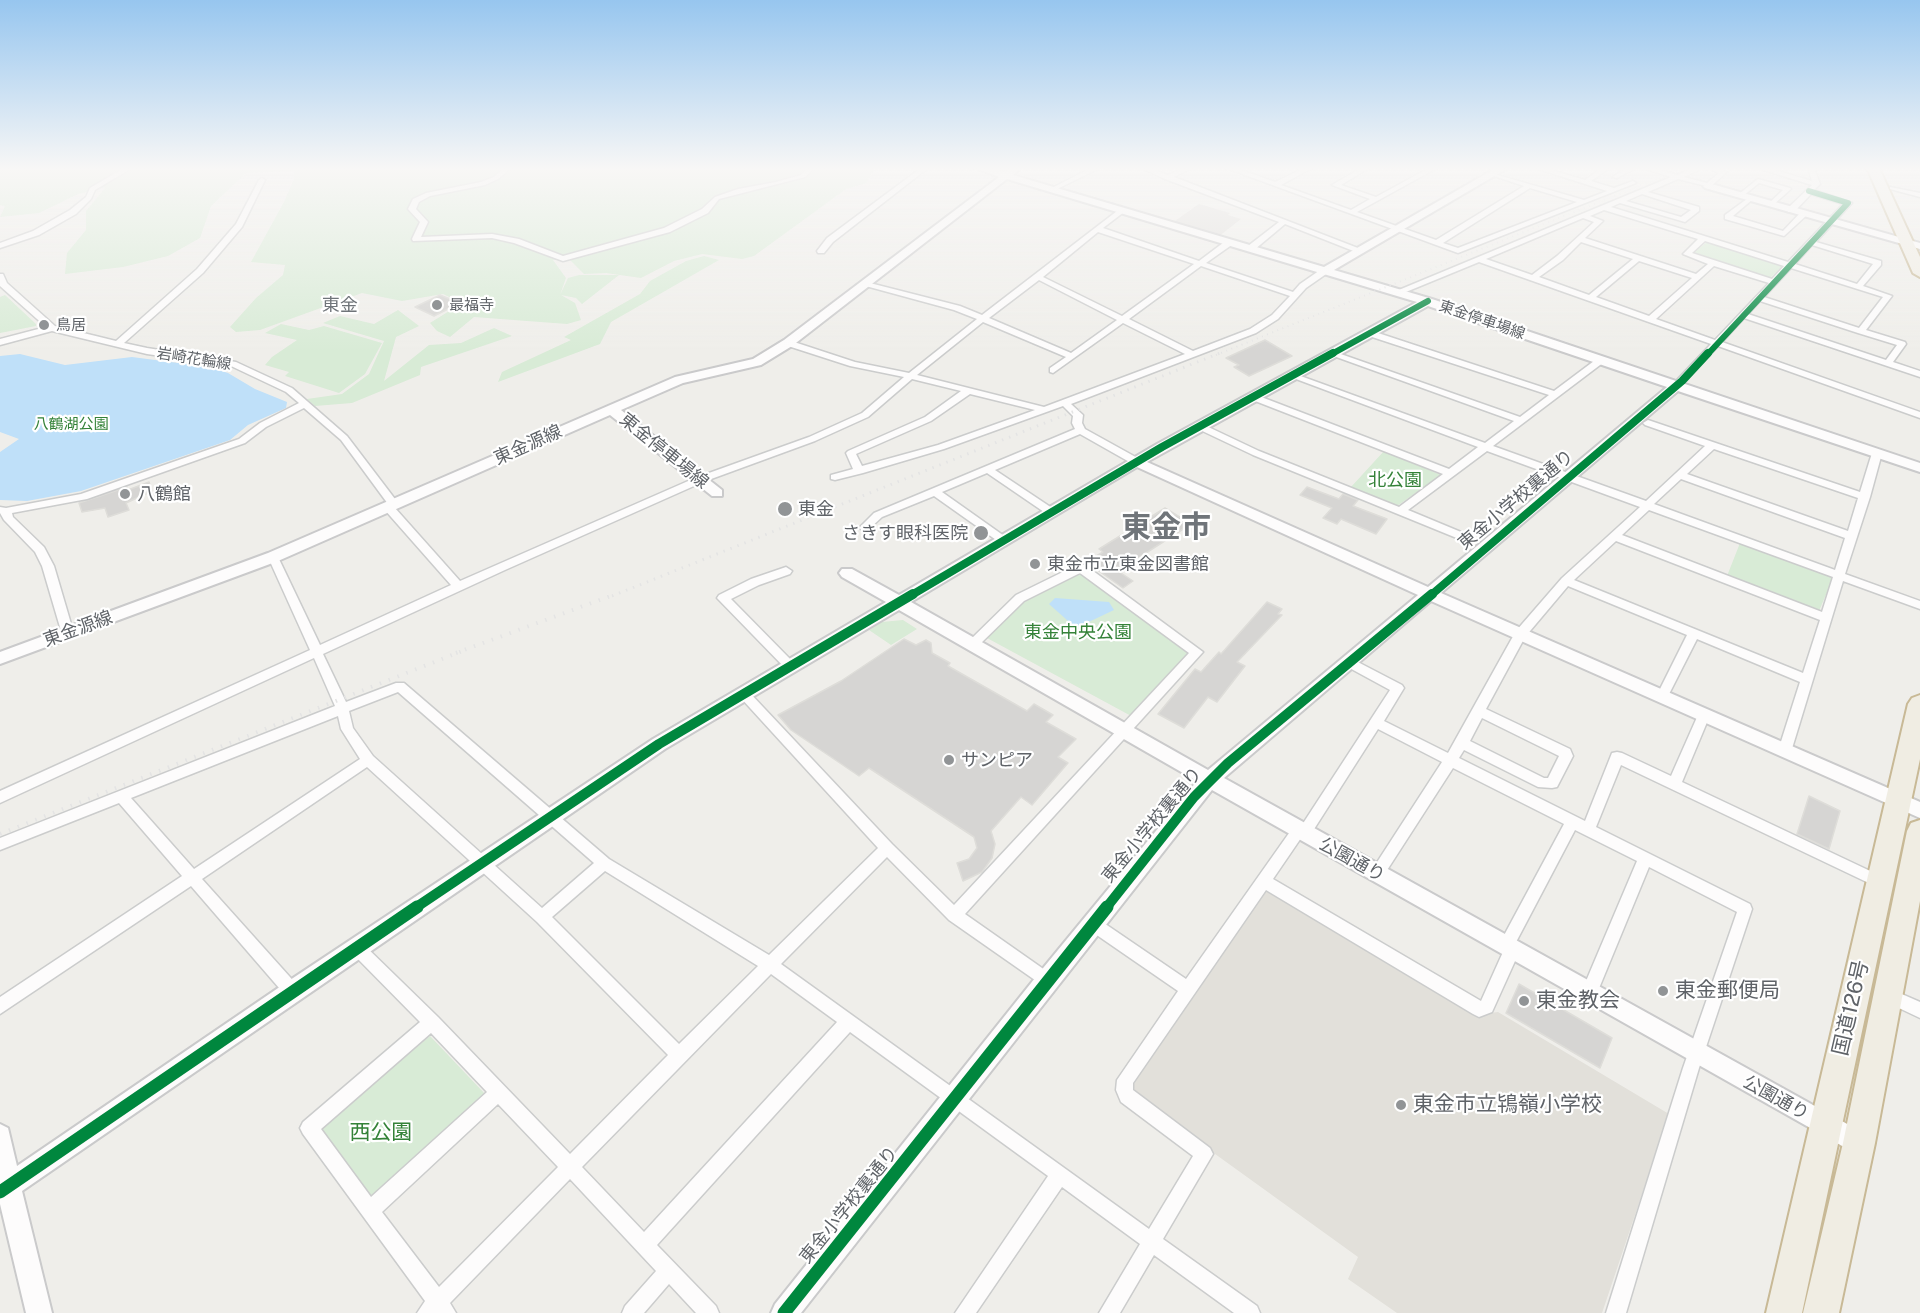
<!DOCTYPE html>
<meta charset="utf-8">
<style>
body{margin:0}
canvas{display:block;background:#efeeea}
</style>
<canvas width="1920" height="1313"></canvas>
<script>
const g = document.querySelector('canvas').getContext('2d');
g.lineJoin = 'round';
function fillPath(path, color) {
  g.fillStyle = color;
  g.fill(path, 'evenodd');
}
function toPath(rows) {
  const path = new Path2D();
  for (const r of rows) {
    path.moveTo(r[0], r[1]);
    for (let i = 2; i < r.length; i += 2) path.lineTo(r[i], r[i + 1]);
  }
  return path;
}
function trace(path, color, width, dash) {
  g.strokeStyle = color;
  g.lineWidth = width;
  g.lineCap = dash ? 'butt' : 'round';
  g.setLineDash(dash || []);
  g.stroke(path);
}
function write(font, color, halo, rows, align = 'center') {
  g.font = font + ' "Public Sans","Noto Sans JP",sans-serif';
  g.lineWidth = 4.5;
  g.setLineDash([]);
  g.textBaseline = 'middle';
  g.strokeStyle = halo;
  g.fillStyle = color;
  for (const [text, x, y, turn = 0] of rows) {
    g.save();
    g.translate(x, y);
    g.rotate((+turn || 0) * Math.PI / 180);
    g.textAlign = isNaN(turn) ? turn : align;
    if (halo) g.strokeText(text, 0, 0);
    g.fillText(text, 0, 0);
    g.restore();
  }
}
fillPath(toPath([
 [1199,204,1230,213,1228,215,1241,219,1218,237,1172,223]
]), '#dfddda');
fillPath(toPath([
 [1267,890,1476,1015,1498,1012,1669,1114,1602,1313,1397,1313,1348,1279,1358,1257,1136,1097,1133,1083]
]), '#e2e0da');
fillPath(toPath([
 [0,168,875,168,866,183,846,189,754,256,742,259,702,254,674,261,641,278,606,273,584,274,566,256,553,260,566,278,560,295,568,278,579,275,619,275,582,304,576,298,561,295,575,303,581,320,567,324,474,317,450,337,437,331,430,323,462,303,443,294,402,301,362,293,260,330,236,332,230,327,256,298,283,275,285,265,251,262,284,202,294,179,294,171,246,173,211,206,200,238,168,256,123,267,65,274,67,253,86,230,86,211,106,187,78,194,39,213,0,217,5,206,0,205],
 [1707,242,1784,265,1770,278,1692,254],
 [704,256,719,260,611,322,600,344,498,382,502,372,571,340,564,337,640,294,650,281,686,261],
 [5,295,36,324,36,326,0,333,0,297],
 [398,310,419,326,396,337,384,381,429,345,461,343,494,328,512,336,421,367,420,375,352,403,315,406,307,399,342,394,369,374,384,341,323,323,340,316,374,324],
 [281,324,309,330,324,326,382,343,365,374,339,393,285,376,289,372,265,365,272,357,297,340,265,333],
 [1384,451,1441,475,1397,506,1351,487],
 [1740,543,1833,578,1819,611,1727,576],
 [1080,573,1189,653,1133,717,987,638,1025,601],
 [903,620,917,629,891,645,869,630,882,622],
 [430,1036,486,1095,372,1199,318,1130]
]), '#d8ebd6');
fillPath(toPath([
 [20,354,65,365,132,357,209,367,228,373,255,389,287,402,286,408,248,425,230,440,81,491,27,501,0,500,0,452,19,439,0,432,0,356],
 [1055,598,1109,602,1114,610,1076,628,1049,604]
]), '#bfe0f9');
const building = toPath([
 [440,295,460,303,434,316,415,307,440,295],
 [1265,340,1292,356,1249,376,1234,367,1239,365,1226,358,1265,340],
 [149,482,152,491,126,503,129,510,108,517,105,508,82,512,79,503,127,487,128,490,149,482],
 [1307,487,1339,499,1343,494,1358,500,1353,506,1387,519,1376,534,1341,519,1337,524,1323,518,1332,508,1300,495,1307,487],
 [1165,508,1191,524,1118,571,1133,581,1123,588,1086,562,1103,552,1099,549,1165,508],
 [1267,602,1282,609,1278,614,1282,615,1237,662,1245,666,1217,702,1208,697,1184,728,1158,714,1195,669,1201,672,1219,652,1221,654,1267,602],
 [904,639,916,645,926,640,931,643,932,653,950,663,948,666,1027,711,1034,704,1053,715,1046,722,1076,739,1058,757,1068,763,1032,805,1021,797,991,831,995,844,992,858,982,872,963,881,957,863,969,859,977,848,974,837,869,768,859,776,791,730,778,715,841,681,904,639],
 [1809,796,1840,811,1829,849,1797,834,1809,796],
 [1519,984,1612,1038,1600,1068,1506,1013,1519,984]
]);
fillPath(building, '#d6d5d3');
trace(building, '#deddd9', 1.5);
const street = toPath([
 [124,168,132,168,95,190,91,199,76,214,39,235,0,248,0,243,33,231,70,210,86,197,90,188,124,168],
 [504,168,511,168,498,179,485,185,430,196,419,202,416,209,428,222,421,237,492,234,519,239,563,256,664,228,702,209,715,197,738,189,776,182,801,175,808,168,815,168,805,177,719,199,708,213,670,232,563,261,514,243,492,238,413,241,412,239,420,222,408,209,413,199,426,193,481,182,494,177,504,168],
 [921,168,928,168,833,242,824,253,818,253,817,251,827,238,921,168],
 [1091,168,1100,168,1053,191,1048,190,1091,168],
 [1141,168,1150,168,1168,175,1183,168,1192,168,1174,177,1363,250,1356,252,1285,224,1254,250,1248,250,1248,246,1279,222,1165,179,1141,168],
 [1226,168,1236,168,1275,182,1304,168,1312,168,1281,185,1351,210,1370,199,1332,185,1361,168,1369,168,1341,185,1376,197,1429,168,1437,168,1357,212,1436,240,1524,186,1491,175,1491,173,1584,200,1607,191,1535,168,1545,168,1585,180,1599,170,1597,168,1608,168,1607,170,1591,181,1614,188,1633,181,1636,183,1458,253,1226,168],
 [1530,188,1577,202,1458,248,1443,243,1530,188],
 [1628,168,1636,168,1617,178,1612,177,1628,168],
 [1643,168,1654,168,1677,175,1694,168,1703,168,1684,177,1707,183,1719,173,1708,168,1718,168,1727,172,1710,187,1678,179,1648,192,1699,207,1699,211,1685,222,1620,203,1611,207,1788,262,1843,204,1811,194,1794,212,1788,212,1788,208,1812,185,1757,168,1768,168,1812,181,1808,168,1814,168,1820,184,1814,190,1852,203,1816,242,1881,261,1881,265,1863,286,1892,296,1866,330,1905,342,1906,344,1893,362,1920,371,1920,377,1744,318,1722,342,1920,412,1920,418,1718,346,1680,387,1674,387,1674,383,1711,344,1479,262,1401,294,1394,292,1671,177,1643,168],
 [1642,194,1691,210,1681,217,1626,201,1642,194],
 [1604,210,1698,239,1683,254,1708,264,1696,274,1585,238,1603,221,1590,216,1604,210],
 [1583,218,1594,222,1557,256,1532,275,1486,259,1583,218],
 [1705,241,1784,266,1772,279,1692,253,1705,241],
 [1581,242,1633,259,1589,295,1539,277,1563,260,1581,242],
 [1812,245,1873,264,1857,284,1795,264,1812,245],
 [1639,261,1692,278,1649,316,1596,297,1639,261],
 [1714,266,1769,283,1715,340,1656,319,1714,266],
 [1791,268,1883,297,1859,328,1764,297,1791,268],
 [1760,301,1858,333,1897,345,1886,360,1748,314,1760,301],
 [262,178,265,180,242,227,203,273,124,343,147,348,236,362,292,388,347,436,398,503,399,505,395,508,460,581,695,478,809,437,862,413,904,377,850,366,785,345,785,341,791,341,855,362,909,373,977,319,954,310,862,285,862,281,960,306,982,315,1121,208,1124,208,1124,212,1103,228,1199,261,1227,240,1233,240,1233,244,1206,263,1293,292,1300,284,1323,268,1329,268,1329,272,1306,288,1278,319,1256,333,1071,404,1083,415,1082,423,1085,429,1141,460,1141,464,1133,464,1080,434,995,470,1055,510,1056,512,1055,514,1047,514,987,473,942,492,1007,538,1008,540,1007,542,999,542,934,496,882,517,868,530,864,531,859,528,874,513,1075,429,1072,423,1073,416,1063,406,944,449,863,473,835,480,831,479,831,475,853,469,846,453,848,451,925,417,961,391,912,379,868,417,815,441,703,482,505,570,323,654,346,702,396,683,404,683,609,859,769,955,878,848,740,697,738,694,740,691,748,691,892,844,954,905,1189,653,1080,573,1024,601,977,647,969,647,967,644,969,641,1016,595,1077,565,1085,565,1203,652,965,914,1052,975,1055,980,1052,985,1047,987,1042,985,949,920,887,857,781,964,1149,1229,1193,1156,1121,1102,1116,1090,1117,1080,1178,991,1088,929,1086,924,1088,919,1093,917,1098,919,1186,979,1294,826,1302,825,1390,690,1344,665,1342,662,1344,659,1352,659,1402,685,1404,688,1384,721,1448,753,1516,631,1562,578,1640,507,1487,451,1408,510,1473,537,1474,539,1469,543,1253,455,1196,428,1196,424,1202,424,1259,451,1399,507,1443,474,1250,399,1250,395,1256,395,1449,469,1478,447,1288,376,1289,374,1295,374,1485,443,1514,421,1328,354,1335,352,1520,417,1549,395,1366,335,1366,331,1369,330,1554,391,1598,358,1604,358,1604,362,1493,446,1646,501,1705,446,1645,425,1643,423,1648,420,1860,492,1872,453,1874,451,1880,451,1882,453,1870,497,1845,574,1920,601,1920,609,1843,581,1790,755,1785,756,1780,755,1778,751,1800,682,1697,639,1666,700,1658,700,1656,697,1687,635,1568,586,1525,637,1486,709,1570,749,1573,756,1557,787,1552,788,1538,787,1464,750,1459,758,1585,821,1612,753,1617,752,1622,753,1671,776,1698,715,1700,712,1704,710,1708,712,1710,715,1682,782,1885,878,1887,882,1885,886,1880,888,1875,886,1621,765,1596,827,1750,904,1752,909,1699,1068,1626,1313,1606,1313,1683,1068,1737,912,1649,867,1595,998,1589,1000,1583,998,1581,993,1637,861,1575,830,1515,944,1520,950,1492,1012,1479,1017,1473,1014,1266,890,1133,1083,1133,1090,1210,1148,1213,1154,1163,1239,1257,1306,1260,1313,1234,1313,1154,1255,1120,1313,1099,1313,1140,1244,1062,1187,976,1313,955,1313,1048,1176,850,1032,657,1245,716,1306,719,1313,696,1313,669,1284,644,1313,622,1313,625,1306,656,1271,570,1179,450,1303,456,1313,417,1313,425,1301,303,1134,300,1128,303,1122,420,1022,352,953,349,948,352,943,357,941,362,943,438,1017,570,1154,668,1055,537,922,367,767,202,879,298,986,300,991,298,996,292,998,286,996,191,886,0,1014,0,997,182,876,119,803,0,850,0,838,335,706,314,658,0,803,0,791,310,650,268,557,269,554,277,554,278,557,320,645,451,585,384,509,383,507,388,504,341,440,304,408,266,427,245,443,87,499,12,513,13,517,44,547,54,566,74,634,72,637,68,638,62,634,42,566,35,552,4,520,0,513,0,507,6,508,81,494,239,439,260,423,299,403,286,392,231,366,147,354,52,331,0,345,0,339,46,327,0,286,0,274,3,274,7,283,55,326,116,341,197,269,236,224,259,180,262,178],
 [1098,232,1194,264,1122,316,1043,277,1098,232],
 [1201,266,1290,296,1272,315,1250,329,1193,351,1129,319,1201,266],
 [1039,280,1117,320,1071,353,989,318,1039,280],
 [983,322,1066,357,1050,368,1050,372,1053,373,1123,323,1185,354,1044,407,917,375,983,322],
 [970,394,1035,410,938,445,862,466,856,454,931,421,970,394],
 [1714,449,1858,498,1848,531,1687,474,1714,449],
 [1681,479,1845,538,1835,570,1654,504,1681,479],
 [1649,510,1833,577,1822,612,1622,535,1649,510],
 [1616,541,1820,620,1803,673,1574,580,1616,541],
 [398,692,594,863,542,908,373,756,353,728,349,711,398,692],
 [338,716,341,729,360,759,194,869,131,798,338,716],
 [1482,718,1559,756,1548,778,1544,778,1470,741,1482,718],
 [1378,729,1442,762,1372,870,1370,874,1372,878,1377,880,1382,878,1453,768,1564,824,1501,941,1498,946,1503,952,1481,1001,1273,879,1301,838,1309,837,1378,729],
 [605,871,758,966,679,1044,552,917,605,871],
 [771,974,837,1022,644,1232,582,1167,771,974],
 [431,1033,487,1092,371,1197,321,1129,431,1033],
 [498,1104,558,1167,439,1287,382,1212,498,1104],
 [1758,179,1790,188,1791,189,1772,206,1768,204,1783,190,1759,183,1743,196,1739,196,1739,194,1758,179],
 [1890,187,1920,193,1920,197,1890,189,1890,187],
 [1751,196,1753,197,1753,199,1733,216,1783,231,1801,212,1808,214,1784,236,1725,219,1725,215,1751,196],
 [786,567,792,571,790,574,759,585,731,599,795,664,797,667,791,671,787,670,717,598,719,595,751,579,786,567],
 [1888,988,1920,1002,1920,1018,1882,1000,1880,995,1882,990,1888,988]
]);
const secondary = toPath([
 [975,168,990,168,1005,172,1010,168,1021,168,1013,175,1324,267,1496,168,1508,168,1334,270,1432,299,1920,463,1920,472,1678,391,1441,593,1920,802,1920,818,1431,601,1224,778,1867,1135,1871,1143,1867,1151,1859,1155,1851,1151,1212,790,801,1313,771,1313,775,1304,1039,973,1197,781,899,610,665,749,22,1191,52,1313,26,1313,0,1204,0,1124,8,1128,17,1166,284,984,653,739,886,602,842,577,839,573,842,569,852,569,899,595,1157,444,1417,302,1007,179,792,346,761,365,683,383,621,410,722,490,722,496,712,496,610,415,278,561,0,664,0,652,268,553,675,377,753,359,784,340,999,177,975,168],
 [1428,306,1667,387,1428,587,1147,462,1428,306],
 [1137,467,1418,595,1208,770,911,602,1137,467],
 [1708,183,1920,243,1920,249,1705,188,1703,186,1708,183]
]);
const highway = toPath([
 [1867,168,1879,168,1920,257,1920,277,1913,273,1867,168],
 [1920,695,1920,759,1802,1313,1766,1313,1908,704,1912,698,1920,695],
 [1920,820,1920,901,1875,1143,1839,1313,1803,1313,1843,1143,1907,831,1911,823,1920,820]
]);
trace(street, '#cbcccc', 3);
trace(secondary, '#cacacb', 4);
trace(highway, '#c8b996', 4);
fillPath(street, '#fdfcfc');
fillPath(secondary, '#fdfcfc');
fillPath(highway, '#f0ede3');
trace(toPath([
 [1216,355,1684,168]
]), '#e4e4e4', 2, [1, 4.5]);
trace(toPath([
 [612,596,1220,353]
]), '#e4e4e4', 3, [1.5, 6]);
trace(toPath([
 [456,653,616,594],
 [0,834,462,651]
]), '#e4e4e4', 4, [1.5, 8]);
trace(toPath([
 [1330,355,1428,301],
 [1707,355,1848,203,1809,191]
]), '#00873e', 6);
trace(toPath([
 [910,596,1162,447,1333,353],
 [1430,596,1682,381,1708,353]
]), '#00873e', 8);
trace(toPath([
 [415,908,659,744,913,594],
 [1106,908,1194,797,1228,763,1432,594]
]), '#00873e', 10);
trace(toPath([
 [0,1192,417,907],
 [784,1313,1107,907]
]), '#00873e', 13);
const sky = g.createLinearGradient(0, 0, 0, 352);
sky.addColorStop(0, '#97c6ef');
sky.addColorStop(0.48, '#f8f7f6');
sky.addColorStop(1, '#f8f7f600');
g.fillStyle = sky;
g.fillRect(0, 0, 1920, 352);
for (const [x, y, r, color] of [
 [437,305,6,"#919496"],
 [44,325,6,"#919496"],
 [125,494,6,"#919496"],
 [785,509,8,"#919496"],
 [981,533,8,"#919496"],
 [1035,564,6,"#919496"],
 [949,760,6,"#919496"],
 [1663,991,6,"#919496"],
 [1524,1001,6,"#919496"],
 [1401,1105,6,"#919496"]
]) {
  const dot = new Path2D();
  dot.arc(x, y, r, 0, 2 * Math.PI);
  g.fillStyle = color;
  g.fill(dot);
  trace(dot, '#fff', 2);
}
write('15px', '#5f6368', '#fff', [
 ["最福寺",449,305],
 ["鳥居",56,325]
], 'left');
write('15px', '#5f6368', '#fff', [
 ["東金停車場線",1482,320,19],
 ["岩崎花輪線",194,359,9]
]);
write('15px', '#348238', '#fff', [
 ["八鶴湖公園",71,424]
]);
write('18px', '#70757a', '#fff', [
 ["東金",340,305]
]);
write('18px', '#5f6368', '#fff', [
 ["東金源線",528,445,-24],
 ["東金停車場線",664,451,39],
 ["東金小学校裏通り",1516,500,-40],
 ["東金源線",78,629,-20],
 ["東金小学校裏通り",1152,825,-50],
 ["公園通り",1352,860,29],
 ["公園通り",1776,1098,29],
 ["東金小学校裏通り",849,1205,-51]
]);
write('18px', '#348238', '#fff', [
 ["北公園",1395,480],
 ["東金中央公園",1078,632]
]);
write('18px', '#5f6368', '#fff', [
 ["八鶴館",137,494],
 ["東金",798,509],
 ["さきす眼科医院",968,533,"right"],
 ["東金市立東金図書館",1047,564],
 ["サンピア",961,760]
], 'left');
write('21px', '#5f6368', '#fff', [
 ["東金郵便局",1675,991],
 ["東金教会",1536,1001],
 ["東金市立鴇嶺小学校",1413,1105]
], 'left');
write('21px', '#5f6368', '#fff', [
 ["国道126号",1851,1008,-77]
]);
write('21px', '#348238', '#fff', [
 ["西公園",381,1133]
]);
write('bold 30px', '#70757a', '#fff', [
 ["東金市",1166,528]
]);
</script>
